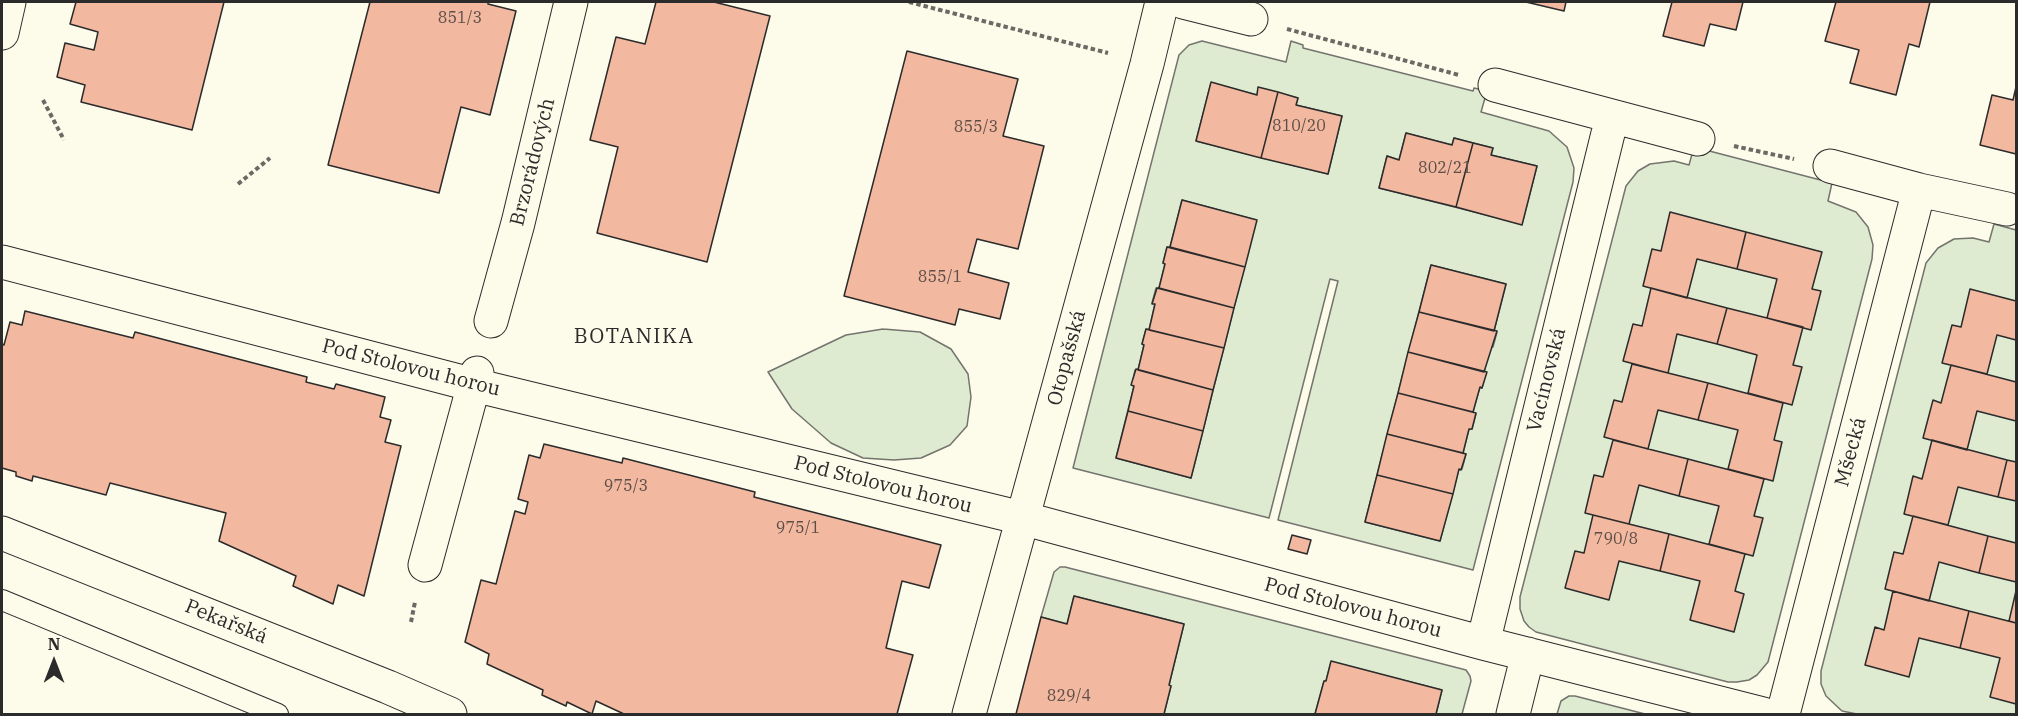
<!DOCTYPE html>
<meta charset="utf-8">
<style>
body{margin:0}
#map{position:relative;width:2018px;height:716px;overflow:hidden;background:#fdfbea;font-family:"IBM Plex Serif",serif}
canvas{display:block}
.frame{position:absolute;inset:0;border:3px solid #2b2b2b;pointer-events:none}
.north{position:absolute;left:24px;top:632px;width:60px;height:60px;-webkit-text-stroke:4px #fdfbea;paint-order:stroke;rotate:0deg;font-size:16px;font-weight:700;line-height:24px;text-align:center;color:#2b2b2b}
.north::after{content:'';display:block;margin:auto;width:21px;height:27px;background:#2b2b2b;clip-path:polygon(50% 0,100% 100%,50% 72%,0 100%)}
</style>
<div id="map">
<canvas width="2018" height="716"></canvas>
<div class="frame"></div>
<div class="north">N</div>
</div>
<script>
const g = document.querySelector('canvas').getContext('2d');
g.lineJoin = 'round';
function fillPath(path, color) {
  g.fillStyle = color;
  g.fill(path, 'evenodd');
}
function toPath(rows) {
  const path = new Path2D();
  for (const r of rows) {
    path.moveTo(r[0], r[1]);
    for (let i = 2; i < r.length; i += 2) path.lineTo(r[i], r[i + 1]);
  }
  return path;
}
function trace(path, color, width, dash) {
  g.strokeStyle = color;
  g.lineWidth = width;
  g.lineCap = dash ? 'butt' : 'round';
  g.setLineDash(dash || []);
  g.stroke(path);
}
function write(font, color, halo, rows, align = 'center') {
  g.font = font + ' "IBM Plex Serif",serif';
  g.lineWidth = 4.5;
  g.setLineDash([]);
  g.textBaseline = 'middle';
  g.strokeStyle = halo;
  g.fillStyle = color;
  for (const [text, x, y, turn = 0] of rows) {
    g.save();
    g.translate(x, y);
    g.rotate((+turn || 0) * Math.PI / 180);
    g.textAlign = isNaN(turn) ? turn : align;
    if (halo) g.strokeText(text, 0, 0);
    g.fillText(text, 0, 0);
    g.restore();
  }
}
const green = toPath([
 [1202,41,1286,62,1291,41,1303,45,1303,48,1473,91,1474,88,1487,91,1481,112,1549,131,1567,147,1574,168,1573,182,1473,570,1278,520,1338,281,1330,279,1269,518,1073,468,1179,55,1189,45,1202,41],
 [1211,83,1257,95,1258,88,1298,98,1296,105,1342,116,1328,174,1196,141,1211,83],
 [1406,133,1452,145,1454,138,1493,148,1491,155,1537,166,1522,224,1379,188,1387,156,1399,160,1406,133],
 [1182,200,1256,220,1191,478,1116,458,1134,386,1132,385,1135,370,1138,370,1144,345,1142,344,1146,329,1149,330,1155,304,1152,303,1156,288,1159,288,1165,264,1163,263,1167,247,1170,247,1182,200],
 [1431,265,1506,284,1494,331,1497,332,1493,347,1490,347,1484,372,1486,373,1482,388,1480,387,1473,412,1476,414,1472,429,1469,429,1463,453,1466,454,1462,469,1459,469,1440,541,1365,522,1431,265],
 [1694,147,1832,183,1828,201,1856,212,1868,227,1873,245,1872,259,1768,662,1757,675,1749,680,1737,682,1728,682,1536,632,1529,627,1524,621,1520,609,1520,597,1626,186,1638,171,1650,164,1674,161,1689,165,1694,147],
 [1994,224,2016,230,2016,714,1857,714,1842,711,1826,696,1821,684,1821,671,1926,263,1938,248,1954,239,1973,238,1989,242,1994,224],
 [883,329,920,332,951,349,968,374,971,397,967,426,950,445,921,458,894,460,863,458,831,443,792,409,768,372,846,335,883,329],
 [1060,567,1065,567,1466,670,1470,676,1471,681,1462,714,1436,714,1442,690,1331,662,1326,681,1324,681,1315,714,1164,714,1171,686,1169,685,1184,624,1074,596,1067,624,1041,617,1054,572,1060,567],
 [1569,696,1575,696,1645,714,1557,714,1561,701,1569,696]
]);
fillPath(green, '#deebd1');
trace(green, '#74746e', 1.5);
const building = toPath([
 [76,2,224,2,192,130,81,102,85,85,57,77,65,43,94,50,98,32,70,24,76,2],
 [370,2,488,2,488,4,516,11,490,115,461,107,439,193,328,165,370,2],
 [656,2,714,2,770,16,707,262,597,233,618,147,590,140,616,37,645,44,656,2],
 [1526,2,1566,2,1564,11,1526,2],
 [1672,2,1743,2,1736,30,1710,24,1704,46,1663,36,1672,2],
 [1836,2,1930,2,1919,47,1909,44,1896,95,1850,83,1859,50,1825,41,1836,2],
 [907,51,1018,79,1003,136,1044,146,1018,249,977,239,968,272,1009,283,1000,319,959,309,955,325,844,296,907,51],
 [1211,82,1257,95,1258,87,1278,92,1261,158,1196,141,1211,82],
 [2016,87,2016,154,1980,145,1992,95,2013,100,2016,87],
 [1278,92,1298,98,1296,105,1342,116,1328,174,1261,158,1278,92],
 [1406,133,1452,145,1454,138,1473,143,1456,207,1379,188,1387,156,1399,160,1406,133],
 [1473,143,1493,148,1491,155,1537,166,1522,225,1456,207,1473,143],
 [1182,200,1257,220,1245,267,1170,247,1182,200],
 [1670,212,1746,232,1737,269,1697,259,1687,298,1643,286,1652,249,1661,251,1670,212],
 [1746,232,1822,252,1812,289,1821,291,1811,330,1767,318,1777,279,1737,269,1746,232],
 [1167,247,1245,267,1234,308,1159,288,1165,264,1163,263,1167,247],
 [1431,265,1506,284,1494,331,1419,312,1431,265],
 [1157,288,1234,308,1224,348,1149,330,1155,304,1152,304,1157,288],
 [1651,288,1727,308,1717,344,1677,334,1668,373,1623,361,1633,324,1642,326,1651,288],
 [1970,289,2016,301,2016,340,1997,335,1987,374,1942,363,1952,325,1961,327,1970,289],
 [1727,308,1803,327,1793,365,1802,367,1792,405,1748,393,1757,355,1717,344,1727,308],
 [25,311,133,338,135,332,307,377,306,382,334,389,336,384,385,397,380,417,391,420,385,442,401,446,364,596,338,585,333,604,293,586,296,576,219,541,226,513,110,483,106,495,33,476,32,481,16,476,16,472,2,468,2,344,4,345,10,322,22,325,25,311],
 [1419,312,1497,331,1484,372,1408,352,1419,312],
 [1146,329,1224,348,1213,390,1138,370,1144,345,1142,344,1146,329],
 [1408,352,1487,372,1482,388,1480,387,1473,412,1398,393,1408,352],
 [1632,364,1708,383,1698,420,1658,410,1648,449,1604,437,1614,400,1622,402,1632,364],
 [1951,365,2016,382,2016,421,1977,411,1967,450,1923,438,1933,400,1941,403,1951,365],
 [1136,369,1213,390,1203,431,1128,411,1134,386,1131,385,1136,369],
 [1708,383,1783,403,1774,440,1782,442,1773,481,1728,469,1738,430,1698,420,1708,383],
 [1398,393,1476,413,1472,429,1469,429,1463,453,1387,434,1398,393],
 [1128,411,1203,431,1191,478,1116,458,1128,411],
 [1387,434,1466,454,1461,470,1459,469,1453,494,1377,475,1387,434],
 [1613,440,1688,459,1679,496,1639,485,1629,524,1585,513,1594,475,1603,477,1613,440],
 [1932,440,2007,460,1998,497,1958,487,1948,525,1904,514,1913,476,1922,479,1932,440],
 [544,444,622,463,623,458,755,492,754,497,941,545,929,588,902,581,886,648,913,655,897,714,624,714,596,701,592,714,567,702,566,706,542,695,543,690,487,664,489,654,465,642,481,580,496,584,515,511,525,514,528,502,518,499,529,455,540,458,544,444],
 [1688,459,1764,479,1754,516,1763,518,1753,556,1709,544,1719,506,1679,496,1688,459],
 [2007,460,2016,462,2016,501,1998,497,2007,460],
 [1377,475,1453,494,1440,541,1365,522,1377,475],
 [1593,515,1669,534,1660,571,1619,561,1609,600,1565,588,1575,551,1584,553,1593,515],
 [1913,516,1988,536,1979,573,1939,562,1929,601,1885,589,1894,552,1903,554,1913,516],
 [1669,534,1745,554,1735,591,1744,594,1734,632,1690,620,1700,581,1660,571,1669,534],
 [1292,535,1311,540,1307,554,1288,549,1292,535],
 [1988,536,2016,543,2016,582,1979,573,1988,536],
 [1893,591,1969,611,1960,648,1919,638,1909,677,1865,665,1875,627,1884,630,1893,591],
 [2016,591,2016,623,2009,621,2016,591],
 [1074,596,1184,624,1169,685,1171,686,1164,714,1016,714,1041,617,1067,624,1074,596],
 [1969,611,2016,623,2016,704,1990,697,2000,658,1960,648,1969,611],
 [1331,661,1442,690,1436,714,1315,714,1324,681,1326,681,1331,661]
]);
fillPath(building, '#f2b8a0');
trace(building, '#2b2b2b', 1.5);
const lane = toPath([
 [2,600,278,714]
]);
const street = toPath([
 [1183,2,1251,19],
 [2,33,9,2],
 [1495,85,1698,139],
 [1830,166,1919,190,2007,209],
 [2,262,474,385,1022,518,1483,643,1763,714],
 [491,321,518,223,571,2],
 [425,565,477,373],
 [1483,643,1612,117],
 [969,714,1147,64,1162,2],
 [1513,714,1528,654],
 [1783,714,1919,190]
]);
const secondary = toPath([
 [2,533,388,687,450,714]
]);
trace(lane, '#2b2b2b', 22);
trace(street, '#2b2b2b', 35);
trace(secondary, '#2b2b2b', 35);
trace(toPath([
 [909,2,1108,53],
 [1287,29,1459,75],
 [43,100,64,140],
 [1734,146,1794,159],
 [238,184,270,158],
 [411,622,415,602]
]), '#6a6964', 4, [4.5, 3]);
trace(lane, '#fdfbea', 20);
trace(street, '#fdfbea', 33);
trace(secondary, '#fdfbea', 33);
write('16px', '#5d4e48', null, [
 ["851/3",460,18],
 ["810/20",1299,126],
 ["855/3",976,127],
 ["802/21",1445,168],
 ["855/1",940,277],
 ["975/3",626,486],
 ["975/1",798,528],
 ["790/8",1616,539],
 ["829/4",1069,696]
]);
write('20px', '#2b2b2b', '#fdfbea', [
 ["Brzorádových",533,162,-76],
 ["Otopašská",1067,358,-75],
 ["Pod Stolovou horou",411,368,14],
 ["Vacínovská",1547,380,-76],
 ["Mšecká",1851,452,-75],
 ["Pod Stolovou horou",883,485,14],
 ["Pod Stolovou horou",1353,608,15],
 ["Pekařská",226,622,22]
]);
g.letterSpacing = '1.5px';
write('21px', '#2b2b2b', '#fdfbea', [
 ["BOTANIKA",634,337]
]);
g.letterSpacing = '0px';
</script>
